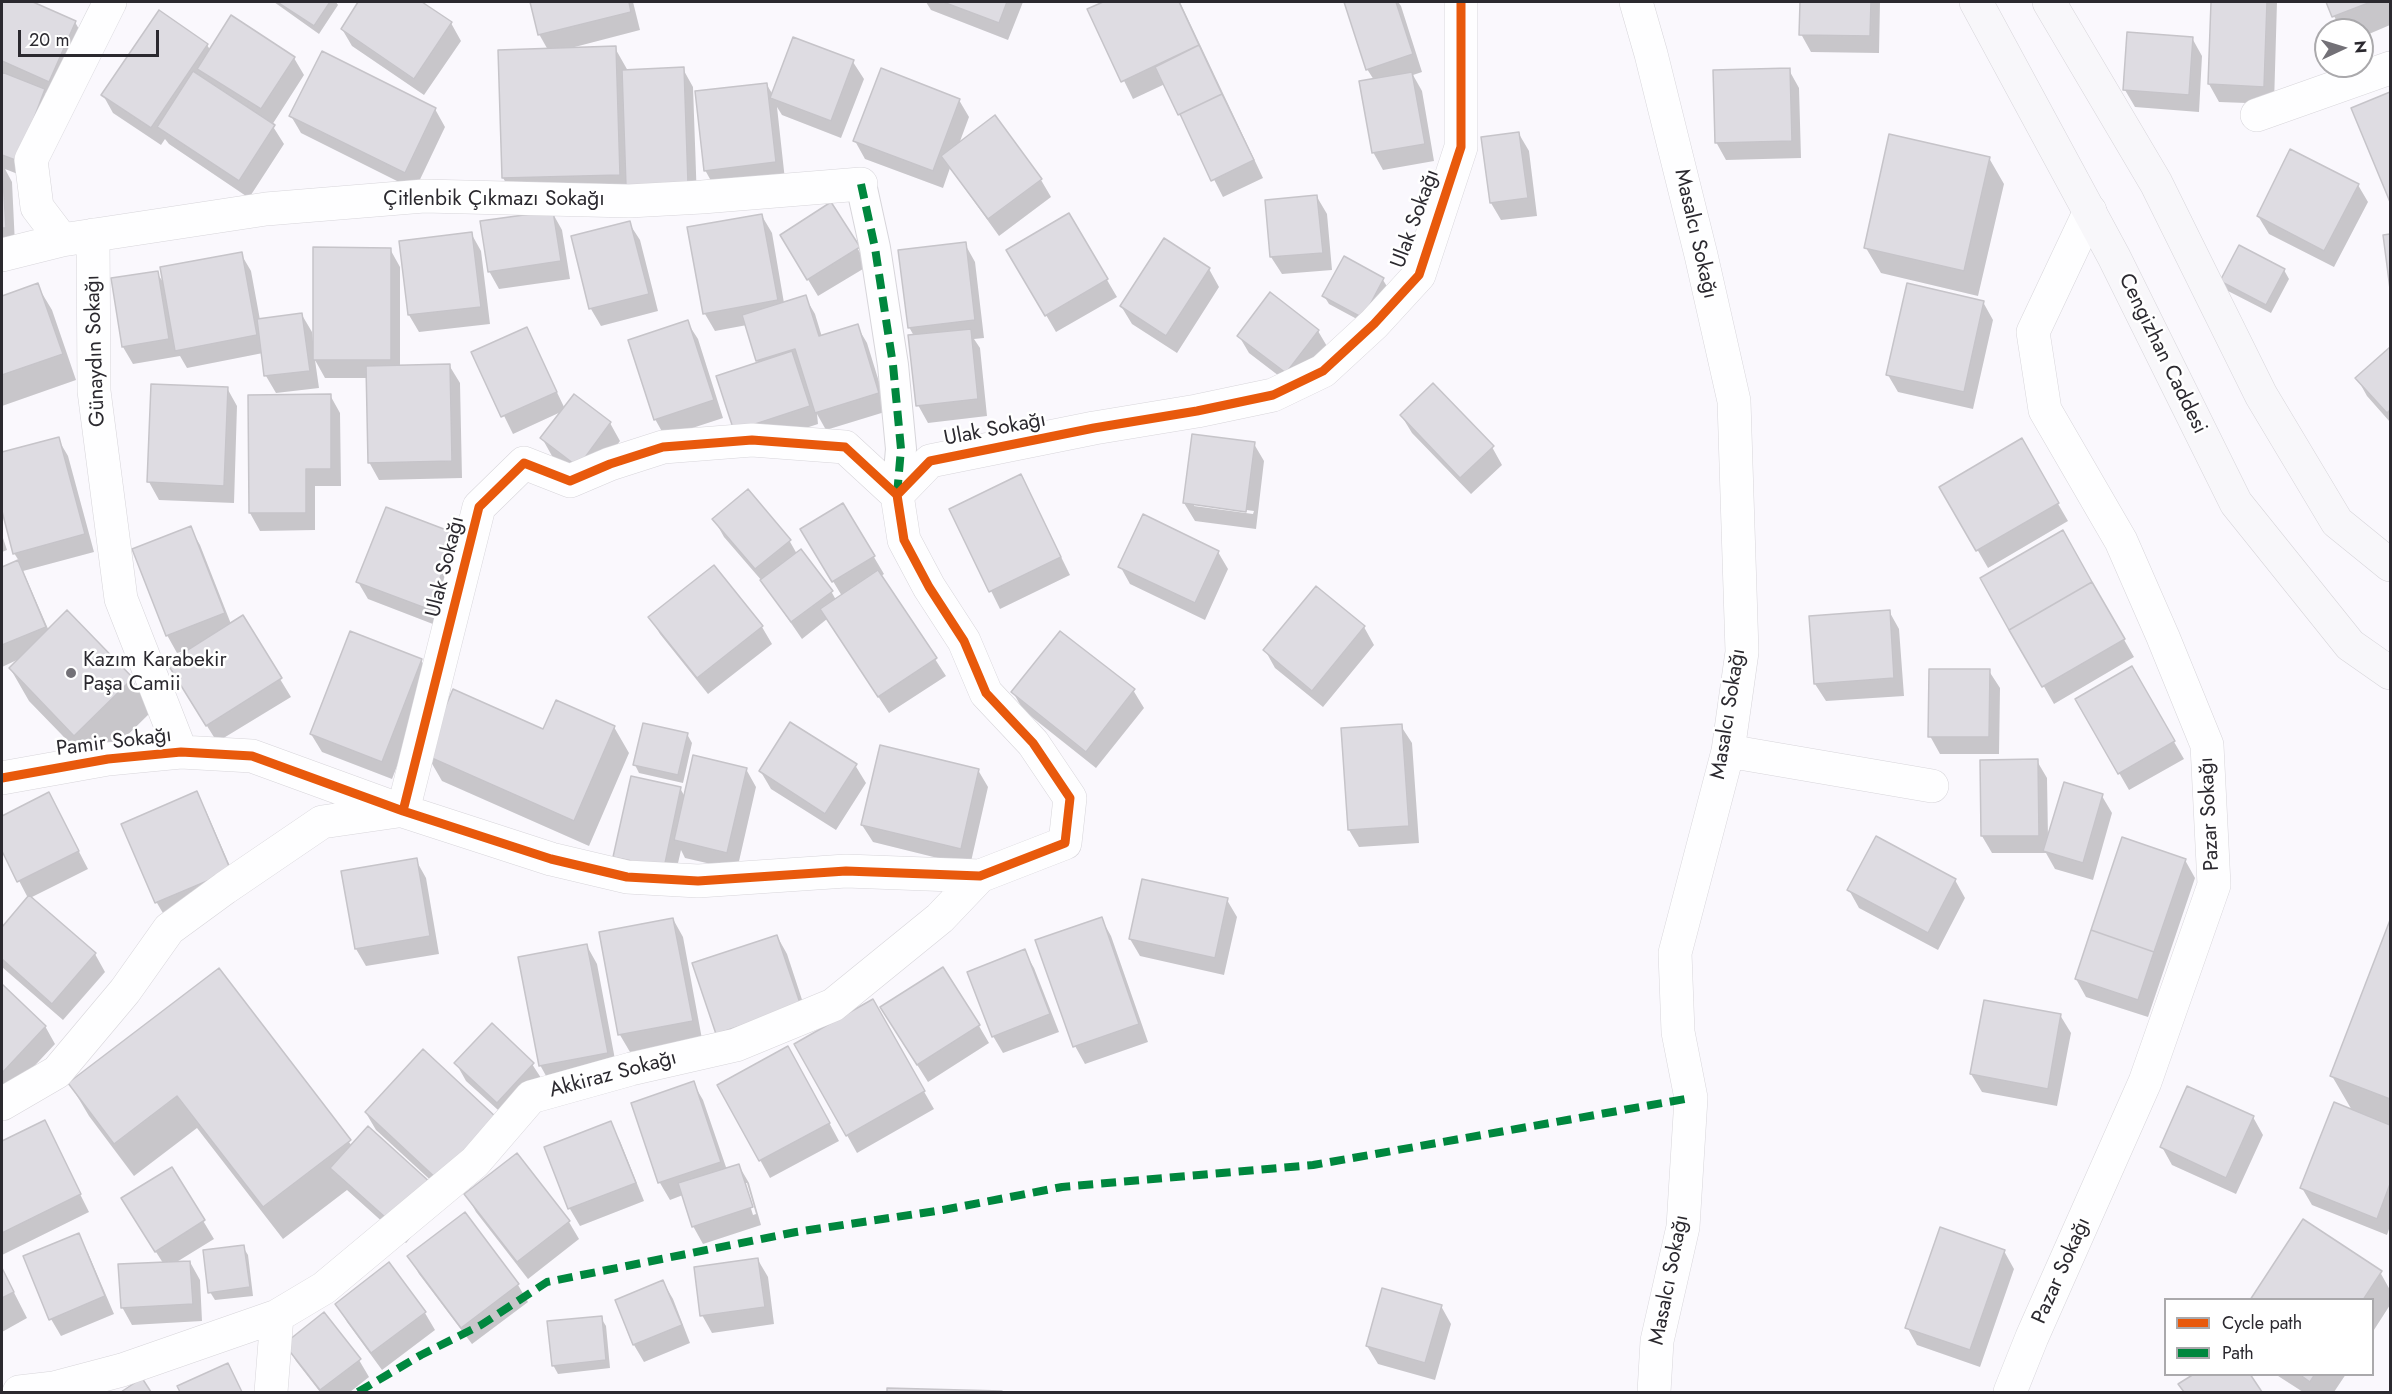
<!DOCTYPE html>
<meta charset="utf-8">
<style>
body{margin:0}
#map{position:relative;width:2392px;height:1394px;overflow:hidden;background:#faf8fd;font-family:Jost,sans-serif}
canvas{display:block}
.frame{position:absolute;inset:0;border:3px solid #2b292f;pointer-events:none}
.legend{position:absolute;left:2164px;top:1298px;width:210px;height:78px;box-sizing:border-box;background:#fff;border:2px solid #aaa9ac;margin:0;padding:8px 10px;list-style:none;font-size:18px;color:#2b292f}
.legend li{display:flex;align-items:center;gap:12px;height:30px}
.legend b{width:30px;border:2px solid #aaa9ac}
.north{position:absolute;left:2314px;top:18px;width:60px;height:60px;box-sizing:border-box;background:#fff;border:2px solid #aaa9ac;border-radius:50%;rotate:86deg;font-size:16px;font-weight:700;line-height:24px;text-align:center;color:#2b292f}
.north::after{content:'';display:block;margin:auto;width:21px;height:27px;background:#737177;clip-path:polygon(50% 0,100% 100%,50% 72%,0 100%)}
.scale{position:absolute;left:18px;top:30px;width:141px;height:27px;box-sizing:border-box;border:3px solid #2b292f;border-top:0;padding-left:8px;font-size:18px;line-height:21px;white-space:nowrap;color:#2b292f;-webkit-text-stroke:4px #fff;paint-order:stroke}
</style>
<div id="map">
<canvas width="2392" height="1394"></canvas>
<div class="frame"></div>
<ul class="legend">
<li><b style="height:8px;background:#e8590c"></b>Cycle path</li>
<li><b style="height:8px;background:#00873e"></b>Path</li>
</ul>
<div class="north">N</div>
<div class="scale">20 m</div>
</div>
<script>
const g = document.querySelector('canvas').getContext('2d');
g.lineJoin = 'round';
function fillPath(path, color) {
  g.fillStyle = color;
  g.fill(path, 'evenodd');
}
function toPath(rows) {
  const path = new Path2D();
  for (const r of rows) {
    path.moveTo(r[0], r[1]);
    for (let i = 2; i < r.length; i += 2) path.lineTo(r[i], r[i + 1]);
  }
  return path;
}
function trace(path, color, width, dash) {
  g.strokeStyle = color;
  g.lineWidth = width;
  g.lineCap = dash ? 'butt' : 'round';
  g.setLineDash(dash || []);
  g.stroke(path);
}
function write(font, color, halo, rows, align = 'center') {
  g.font = font + ' Jost,sans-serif';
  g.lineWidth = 5;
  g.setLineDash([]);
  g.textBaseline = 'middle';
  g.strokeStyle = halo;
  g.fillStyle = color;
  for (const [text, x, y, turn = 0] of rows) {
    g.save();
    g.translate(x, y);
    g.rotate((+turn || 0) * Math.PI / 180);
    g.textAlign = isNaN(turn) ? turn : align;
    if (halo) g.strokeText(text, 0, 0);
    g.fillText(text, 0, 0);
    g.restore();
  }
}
fillPath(toPath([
 [2,2,29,2,75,22,85,40,59,99,45,93,54,108,28,178,5,169,12,182,15,245,2,245],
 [274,2,336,2,338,5,319,34],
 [360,2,419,2,451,23,461,41,424,95,352,46,342,29],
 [531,2,633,2,640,30,567,49,615,48,628,71,683,69,693,87,697,201,518,203,503,178,548,50,539,34],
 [926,2,1023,2,1008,40,931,10],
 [1106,2,1180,2,1263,178,1223,197,1165,84,1133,99,1089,10],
 [1350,2,1398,2,1401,6,1422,72,1413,75,1422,91,1434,161,1383,170,1373,152,1374,80,1367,69,1346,3],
 [1801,2,1880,2,1879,53,1811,52,1801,34],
 [2213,2,2277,2,2274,104,2219,102,2209,84],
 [2327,2,2390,2,2390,25,2362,37,2362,30,2341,30],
 [2192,38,2202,56,2199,112,2135,107,2125,90],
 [207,45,211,51,294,58,304,75,272,125,284,144,249,198,169,144,165,139,161,145,113,113,103,95],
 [853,62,864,79,841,138,782,115,777,107,785,180,715,188,705,170,767,85,773,95],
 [1789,70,1799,88,1801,158,1726,160,1716,142],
 [2390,93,2390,198,2353,109],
 [959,100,969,117,959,144,995,117,1041,180,1051,197,999,236,950,168,943,188,865,159,855,141],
 [435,109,445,127,415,190,301,133,291,116],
 [1519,134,1529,151,1537,216,1501,220,1491,203,1483,138],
 [1989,158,2004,184,1978,296,1881,273,1866,248],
 [2358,185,2368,202,2334,267,2269,234,2258,216],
 [1317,197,1327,214,1332,270,1282,274,1271,257,1267,201],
 [831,204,868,266,818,296,792,253],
 [552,212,562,230,570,279,499,289,489,271],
 [1069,215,1117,297,1056,332,1008,250],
 [762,216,772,233,784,303,805,297,815,314,822,337,857,326,867,343,888,411,826,430,817,414,818,424,745,448,759,364,747,325,715,331,705,314],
 [629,223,640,240,658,311,601,326,591,309],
 [471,233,481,251,490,324,419,332,409,315],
 [2390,236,2390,278,2385,237],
 [965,244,975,262,984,338,974,339,980,348,987,416,928,423,918,405,914,336,909,327],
 [390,249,400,267,400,366,449,365,460,383,462,478,379,480,369,462,367,378,325,378,315,360,319,388,276,393,266,376,263,353,187,368,180,356,133,364,123,347,157,273,165,285,241,254,251,271,260,320,302,315,312,332,313,342,315,342],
 [1209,269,1219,287,1177,353,1132,324,1121,306],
 [2284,270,2289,279,2271,313,2226,290,2221,281],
 [1383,280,1388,288,1368,325,1329,304,1324,296],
 [37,285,52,310,76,380,2,406,2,297],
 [1983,302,1993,320,1973,409,1898,392,1888,375],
 [687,322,698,339,723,418,665,437,655,419],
 [526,328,565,409,574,396,610,423,620,441,589,483,552,456,542,438,563,411,513,434,473,353],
 [1318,331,1328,348,1296,389,1249,353,1239,336],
 [2390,349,2390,422,2367,396,2357,378],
 [153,385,227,388,237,406,234,503,159,500,149,482],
 [330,395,340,413,341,486,315,486,315,530,260,531,250,513],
 [1401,415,1492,447,1502,465,1471,494,1412,433],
 [58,439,68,456,94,552,23,571,49,631,67,612,132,679,151,712,94,768,29,701,10,668,19,659,2,667,2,569,19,561,14,553,2,505,2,454],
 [2021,440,2068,521,1988,568,1941,487],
 [1254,444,1264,461,1256,529,1195,521,1184,503],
 [1194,503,1254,511,1253,514,1194,506],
 [1030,494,1070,575,1000,609,951,510],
 [843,505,884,574,881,576,946,676,889,713,827,619,802,639,762,581,724,537,714,519,789,540,797,554,831,591,836,600,842,596,802,530],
 [190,528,200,545,231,624,242,617,291,697,217,742,179,681,191,649,177,653,167,635],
 [2062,532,2134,657,2054,704,1982,579],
 [2,535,7,550,2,552],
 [456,535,438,626,368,599,358,582],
 [1218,552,1228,569,1205,620,1130,584,1120,566],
 [1889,611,1899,629,1904,696,1826,701,1815,684],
 [650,617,762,627,772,644,708,694,660,634],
 [1364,627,1374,645,1323,707,1275,668,1265,650],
 [421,660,431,678,392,779,322,752,311,734],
 [2131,668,2184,759,2129,790,2077,700],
 [1989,671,2000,688,1999,754,1940,754,1930,736],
 [1133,690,1144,708,1096,768,1023,710,1013,692],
 [1401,726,1412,743,1419,843,1359,847,1349,830],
 [614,727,629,753,589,846,442,781,427,755,544,731],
 [687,734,692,743,683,783,639,773,635,765],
 [2037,761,2047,778,2048,838,2102,796,2112,813,2093,880,2055,869,2046,853,1992,853,1982,836],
 [855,765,866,783,836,830,771,789,761,772],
 [746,769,756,787,737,870,685,858,681,850,673,885,615,857,680,788,685,797],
 [978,770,988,787,970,866,873,842,862,825],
 [196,793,206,811,240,889,167,920,157,903,123,825],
 [49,794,88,869,30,898,95,954,105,972,63,1020,2,967,2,929,28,898,2,848,2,818],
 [416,860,426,878,439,954,366,966,356,949],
 [2185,860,2195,878,2148,1017,2086,997,2076,979],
 [1955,880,1965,898,1938,950,1859,908,1849,890],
 [1227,900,1237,917,1224,975,1140,956,1130,939],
 [1101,918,1111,936,1148,1042,1085,1064,1075,1046],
 [673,919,683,937,702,1039,630,1052,620,1035,601,933],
 [2390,924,2390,1226,2387,1235,2312,1205,2302,1188,2353,1112,2332,1076],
 [777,936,787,954,810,1024,718,1034],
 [587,946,597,964,617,1070,550,1083,540,1065],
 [1024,951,1034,968,1059,1032,1003,1053,993,1036],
 [218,970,352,1146,441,1202,406,1243,347,1190,283,1239,197,1128,134,1176,89,1116,70,1084],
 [2,986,45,1026,55,1044,9,1093,2,1086],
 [872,1001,934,1109,857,1153,796,1044],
 [2060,1015,2071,1033,2057,1106,1982,1092,1971,1074],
 [892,1025,979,1026,989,1043,928,1082],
 [423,1051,450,1198,376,1130,366,1113],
 [456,1063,532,1064,543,1081,508,1119,466,1081],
 [798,1065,839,1141,770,1178,719,1085],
 [693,1083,703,1100,727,1170,739,1166,749,1183,761,1225,703,1244,693,1226,683,1195,670,1200,660,1183,633,1104],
 [743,1183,747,1183,756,1214,753,1215],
 [2253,1117,2263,1135,2236,1194,2172,1165,2162,1147],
 [44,1122,89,1212,2,1255,2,1143],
 [610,1123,620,1141,644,1201,580,1226,570,1209,546,1148],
 [172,1169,214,1239,175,1263,190,1262,200,1280,202,1321,132,1325,122,1307,163,1263,133,1216],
 [466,1194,569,1222,579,1239,528,1279,476,1212],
 [78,1235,88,1253,114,1314,61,1336,51,1319],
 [243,1247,248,1255,253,1296,215,1300,210,1292],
 [2004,1251,2014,1269,1980,1367,1917,1345,1907,1327],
 [409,1256,518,1285,528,1302,472,1344,419,1274],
 [758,1260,768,1277,774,1324,712,1333,702,1315],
 [2,1269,27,1318,2,1332],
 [2380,1272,2390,1290,2390,1305,2372,1333,2372,1300,2252,1300],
 [663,1282,673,1299,690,1343,644,1362,634,1345,617,1301],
 [337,1304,425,1313,435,1330,382,1370,347,1322],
 [1441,1306,1451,1324,1435,1380,1378,1364,1367,1346],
 [601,1318,606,1326,610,1368,558,1374,553,1365],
 [286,1344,359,1360,369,1377,350,1392,320,1392,296,1361],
 [228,1365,242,1392,182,1392,179,1387],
 [2248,1374,2260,1392,2185,1392,2180,1385],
 [2275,1374,2346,1374,2334,1392,2303,1392],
 [888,1390,991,1392,888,1392]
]), '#0003');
const building = toPath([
 [2,2,33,2,76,21,49,82,2,61,2,2],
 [277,2,330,2,314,26,277,2],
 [358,2,422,2,452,22,414,79,341,29,358,2],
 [530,2,629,2,631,12,538,35,530,2],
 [943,2,1007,2,999,23,943,2],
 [1103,2,1179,2,1199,45,1121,82,1087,9,1103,2],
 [1344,2,1396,2,1413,54,1366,70,1344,2],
 [1800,2,1871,2,1870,36,1799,35,1800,2],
 [2211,2,2267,2,2264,87,2208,84,2211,2],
 [2326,2,2371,2,2332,17,2326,2],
 [159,10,208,44,151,128,101,95,159,10],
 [231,15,295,57,261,109,197,69,231,15],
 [2127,32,2193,37,2189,95,2123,90,2127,32],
 [793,37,854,60,831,121,770,98,793,37],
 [1199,45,1222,94,1178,115,1155,67,1199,45],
 [616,46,620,175,502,178,498,50,616,46],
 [322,51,436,108,405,173,289,116,322,51],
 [684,67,688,183,626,186,622,70,684,67],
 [881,68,960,99,933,171,853,141,881,68],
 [1790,68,1792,141,1715,143,1713,70,1790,68],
 [193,71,275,125,239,181,157,127,193,71],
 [2,72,45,89,18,161,2,155,2,72],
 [1412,72,1425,144,1372,153,1359,81,1412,72],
 [767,83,776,162,704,171,695,91,767,83],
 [2390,92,2390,202,2351,108,2390,92],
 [1222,94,1254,160,1211,181,1180,114,1222,94],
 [995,115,1042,179,988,219,941,156,995,115],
 [1519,132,1528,198,1490,203,1481,137,1519,132],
 [1889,134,1990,157,1964,271,1864,248,1889,134],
 [2290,149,2359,184,2324,251,2257,216,2290,149],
 [2,163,6,228,2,228,2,163],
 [1317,195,1323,253,1270,257,1265,200,1317,195],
 [831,202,860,247,807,280,780,235,831,202],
 [553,211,561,261,488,272,480,221,553,211],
 [1069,213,1108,279,1045,316,1006,250,1069,213],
 [762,214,778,300,703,314,687,227,762,214],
 [630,221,649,294,589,309,571,236,630,221],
 [472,232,481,307,408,315,399,241,472,232],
 [2390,234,2390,289,2383,235,2390,234],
 [1164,238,1210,268,1166,336,1120,306,1164,238],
 [966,242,975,320,908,328,898,250,966,242],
 [2239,245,2285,269,2266,305,2220,281,2239,245],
 [313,247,391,248,391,360,313,360,313,247],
 [242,252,257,335,175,351,160,267,242,252],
 [1344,256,1384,278,1363,318,1322,296,1344,256],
 [158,271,169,339,122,347,111,278,158,271],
 [38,283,63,354,2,375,2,296,38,283],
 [1907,283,1984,301,1964,392,1886,375,1907,283],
 [1270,292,1319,330,1286,373,1237,336,1270,292],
 [806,295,819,336,858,324,879,393,815,413,795,349,756,361,742,315,806,295],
 [302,313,310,371,264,376,257,319,302,313],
 [688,320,714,400,654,420,628,340,688,320],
 [527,327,557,392,501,417,471,352,527,327],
 [971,329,978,399,916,406,908,335,971,329],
 [2390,347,2390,410,2387,413,2355,378,2390,347],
 [792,351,810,406,734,431,716,376,792,351],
 [450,364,452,461,368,463,366,366,450,364],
 [1433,383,1494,446,1460,478,1400,415,1433,383],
 [151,384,228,387,224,486,147,482,151,384],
 [331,394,331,469,306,469,306,513,249,513,248,395,331,394],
 [574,394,611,422,578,467,540,438,574,394],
 [1192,434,1255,442,1246,512,1183,503,1192,434],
 [59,437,85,534,13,554,2,511,2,452,59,437],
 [2022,438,2059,503,1976,551,1939,487,2022,438],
 [1021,474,1061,557,989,592,949,509,1021,474],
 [748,489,791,540,755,569,712,519,748,489],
 [843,503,875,556,832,582,800,529,843,503],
 [386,507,457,534,428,609,356,582,386,507],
 [1143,514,1219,551,1195,603,1118,567,1143,514],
 [191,526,225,613,166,636,132,549,191,526],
 [2063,530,2092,582,2009,630,1980,578,2063,530],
 [801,549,833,591,791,622,760,580,801,549],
 [18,560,46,627,2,645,2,567,18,560],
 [714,565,763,626,697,678,648,617,714,565],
 [878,570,937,658,878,697,820,609,878,570],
 [2092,582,2125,639,2042,687,2009,630,2092,582],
 [1316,586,1365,626,1312,691,1263,650,1316,586],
 [67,610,133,678,74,736,9,668,67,610],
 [1890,610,1894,678,1814,684,1809,616,1890,610],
 [243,615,282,678,206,726,167,663,243,615],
 [350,631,422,659,382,762,310,734,350,631],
 [1060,631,1135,689,1086,752,1011,692,1060,631],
 [2132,666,2175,741,2118,774,2075,699,2132,666],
 [1929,669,1990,669,1989,737,1928,737,1929,669],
 [453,689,543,729,556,700,615,726,574,821,425,755,453,689],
 [790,722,857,764,825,814,759,771,790,722],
 [643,723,688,733,678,775,633,765,643,723],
 [1402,724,1409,826,1348,830,1341,728,1402,724],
 [880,745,979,769,961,849,861,825,880,745],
 [693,755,747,768,727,853,674,840,693,755],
 [2038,759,2039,836,1981,836,1980,760,2038,759],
 [631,776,681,787,664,868,613,857,631,776],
 [2064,782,2103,794,2083,863,2043,851,2064,782],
 [197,791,231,871,155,903,121,824,197,791],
 [49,792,79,851,17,882,2,851,2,816,49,792],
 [1876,836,1956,879,1928,933,1847,890,1876,836],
 [2122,837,2186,859,2154,952,2091,930,2122,837],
 [417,858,430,936,355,949,341,871,417,858],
 [1142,879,1228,898,1215,958,1129,939,1142,879],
 [29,895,96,953,52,1004,2,959,2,927,29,895],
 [1102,917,1139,1024,1073,1047,1035,940,1102,917],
 [673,918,693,1021,618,1035,599,932,673,918],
 [2390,920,2390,1099,2330,1076,2390,920],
 [2091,930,2154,952,2138,1000,2075,979,2091,930],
 [777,935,801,1006,716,1034,692,963,777,935],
 [587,944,608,1053,539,1066,518,957,587,944],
 [1025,949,1050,1014,992,1037,967,972,1025,949],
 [943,967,980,1025,917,1065,880,1007,943,967],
 [219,968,351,1140,263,1207,177,1096,114,1144,68,1083,219,968],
 [2,984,46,1026,2,1073,2,984],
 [873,999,925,1091,846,1136,794,1044,873,999],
 [1984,1000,2061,1014,2048,1089,1970,1074,1984,1000],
 [492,1023,534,1063,497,1103,454,1063,492,1023],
 [788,1046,830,1123,759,1161,717,1085,788,1046],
 [423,1049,497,1118,439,1181,365,1112,423,1049],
 [694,1081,721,1162,658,1183,631,1103,694,1081],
 [2187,1086,2254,1116,2226,1178,2160,1147,2187,1086],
 [2334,1102,2390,1125,2390,1184,2377,1219,2300,1188,2334,1102],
 [45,1120,81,1194,2,1233,2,1141,45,1120],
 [611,1121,636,1183,568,1209,544,1147,611,1121],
 [368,1126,432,1184,395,1226,330,1168,368,1126],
 [517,1153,570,1221,517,1262,464,1194,517,1153],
 [739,1164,753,1207,692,1227,678,1183,739,1164],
 [172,1167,205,1220,155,1252,121,1198,172,1167],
 [465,1212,519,1284,461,1328,407,1256,465,1212],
 [2303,1219,2382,1271,2363,1300,2250,1300,2303,1219],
 [1940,1227,2005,1250,1970,1350,1905,1328,1940,1227],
 [79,1233,105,1296,49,1320,23,1256,79,1233],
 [244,1245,250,1287,208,1293,203,1250,244,1245],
 [758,1258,765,1307,700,1316,694,1267,758,1258],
 [190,1261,193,1304,121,1308,118,1264,190,1261],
 [389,1262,426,1312,371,1353,335,1304,389,1262],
 [2,1268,14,1292,2,1298,2,1268],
 [663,1280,682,1325,633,1345,615,1300,663,1280],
 [1382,1288,1442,1305,1425,1363,1366,1346,1382,1288],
 [324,1312,361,1359,320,1390,284,1344,324,1312],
 [602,1316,606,1360,552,1366,547,1321,602,1316],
 [228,1363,242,1392,180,1392,177,1386,228,1363],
 [2194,1374,2250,1374,2262,1392,2184,1392,2178,1384,2194,1374],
 [2299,1374,2315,1374,2310,1382,2299,1374],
 [142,1378,151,1392,121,1392,142,1378],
 [887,1388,1002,1391,1002,1392,887,1392,887,1388]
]);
fillPath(building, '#dedce2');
trace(building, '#c6c4c9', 1.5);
const pedestrian = toPath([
 [861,184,875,248,893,365,901,449,897,495]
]);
const minor = toPath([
 [110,2,31,160,37,207,62,240,266,209,424,196,629,201,702,197,861,184],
 [1636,2,1651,54,1701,255,1734,401,1742,652,1728,751,1675,953,1678,1032,1691,1098,1683,1227,1657,1341,1654,1392],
 [2257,115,2390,68],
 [93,235,94,391,121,599,181,752],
 [2,255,62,240],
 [1728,751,1932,786],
 [2,778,108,759,181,752,252,756,403,811,551,859,627,877,698,881,846,871,980,876,1065,843,1070,798,1033,743,986,693,964,641,929,587,904,540,897,495],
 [403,811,479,507,524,463,570,481,610,464,663,447,752,440,845,447,897,495,930,461,1094,428,1197,411,1273,395,1323,371,1374,324,1419,275,1461,147,1461,2],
 [2,1104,57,1072,125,991,169,929,225,888,322,822,398,811],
 [19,1392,54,1388,122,1370,277,1316],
 [271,1392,277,1316,324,1288,475,1162,531,1097,631,1069,736,1045,833,1005,940,918,980,876],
 [2010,1392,2032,1337,2145,1082,2214,885,2207,745,2163,637,2121,541,2045,410,2033,332,2090,211]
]);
const secondary = toPath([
 [1976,2,2114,257,2236,503,2350,645,2390,673],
 [2049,2,2156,183,2261,395,2337,522,2390,565]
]);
trace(pedestrian, '#d7d5da', 32);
trace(minor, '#d7d5da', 34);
trace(secondary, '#d7d5da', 34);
trace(pedestrian, '#fefeff', 30);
trace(minor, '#fefeff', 33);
trace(secondary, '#f8f7fa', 33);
trace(toPath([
 [861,184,875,248,893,365,901,449,897,495],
 [358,1392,421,1355,481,1325,547,1282,796,1232,943,1210,1062,1187,1313,1165,1691,1098]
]), '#00873e', 8, [15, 8]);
trace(toPath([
 [2,778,108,759,181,752,252,756,403,811,551,859,627,877,698,881,846,871,980,876,1065,843,1070,798,1033,743,986,693,964,641,929,587,904,540,897,495],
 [403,811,479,507,524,463,570,481,610,464,663,447,752,440,845,447,897,495,930,461,1094,428,1197,411,1273,395,1323,371,1374,324,1419,275,1461,147,1461,2]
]), '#e8590c', 9);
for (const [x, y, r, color] of [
 [71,673,6,"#737177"]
]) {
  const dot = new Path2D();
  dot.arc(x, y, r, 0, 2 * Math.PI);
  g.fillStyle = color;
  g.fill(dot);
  trace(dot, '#fff', 2);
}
write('21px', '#2b292f', '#fff', [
 ["Çitlenbik Çıkmazı Sokağı",494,200],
 ["Ulak Sokağı",1416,219,-70],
 ["Masalcı Sokağı",1695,234,77],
 ["Günaydın Sokağı",96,351,-92],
 ["Cengizhan Caddesi",2162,354,64],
 ["Ulak Sokağı",995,430,-11],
 ["Ulak Sokağı",446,567,-76],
 ["Masalcı Sokağı",1729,714,-81],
 ["Pamir Sokağı",114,743,-7],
 ["Pazar Sokağı",2210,814,-93],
 ["Akkiraz Sokağı",613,1075,-15],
 ["Pazar Sokağı",2062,1271,-66],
 ["Masalcı Sokağı",1670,1280,-79]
]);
write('21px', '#2b292f', '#fff', [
 ["Kazım Karabekir",83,661],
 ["Paşa Camii",83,685]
], 'left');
</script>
